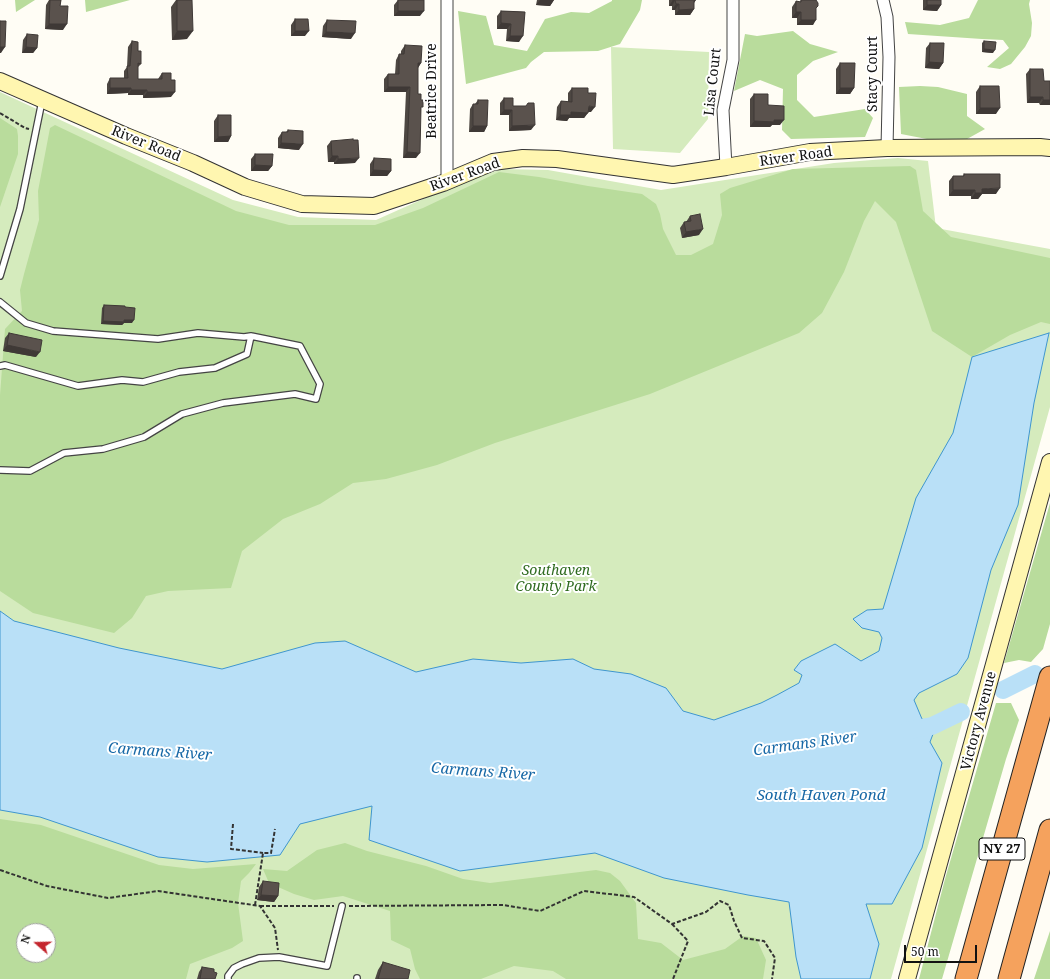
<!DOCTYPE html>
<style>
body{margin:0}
#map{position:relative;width:1050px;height:979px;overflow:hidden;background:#fffdf5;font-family:"Noto Serif",serif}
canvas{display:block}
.north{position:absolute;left:16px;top:923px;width:40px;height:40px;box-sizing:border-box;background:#fff;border:1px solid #a0a0a0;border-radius:50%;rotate:290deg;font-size:11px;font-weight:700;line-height:16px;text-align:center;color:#111}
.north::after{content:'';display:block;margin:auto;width:14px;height:18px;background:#c4262e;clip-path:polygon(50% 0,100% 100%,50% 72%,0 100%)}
.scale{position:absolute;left:904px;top:945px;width:73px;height:18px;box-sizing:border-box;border:2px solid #111;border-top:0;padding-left:5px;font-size:12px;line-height:14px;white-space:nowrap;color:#111;-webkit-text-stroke:3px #fff;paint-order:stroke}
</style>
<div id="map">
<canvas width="1050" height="979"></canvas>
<div class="north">N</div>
<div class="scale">50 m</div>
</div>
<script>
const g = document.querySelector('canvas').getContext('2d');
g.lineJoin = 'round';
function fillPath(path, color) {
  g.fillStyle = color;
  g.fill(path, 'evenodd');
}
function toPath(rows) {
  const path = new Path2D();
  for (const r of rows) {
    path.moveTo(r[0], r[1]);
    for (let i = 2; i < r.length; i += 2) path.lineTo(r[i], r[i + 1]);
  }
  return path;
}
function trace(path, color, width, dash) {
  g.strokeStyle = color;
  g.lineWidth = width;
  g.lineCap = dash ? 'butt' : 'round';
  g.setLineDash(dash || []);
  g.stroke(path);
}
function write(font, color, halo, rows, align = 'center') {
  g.font = font + ' "Noto Serif",serif';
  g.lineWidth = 4;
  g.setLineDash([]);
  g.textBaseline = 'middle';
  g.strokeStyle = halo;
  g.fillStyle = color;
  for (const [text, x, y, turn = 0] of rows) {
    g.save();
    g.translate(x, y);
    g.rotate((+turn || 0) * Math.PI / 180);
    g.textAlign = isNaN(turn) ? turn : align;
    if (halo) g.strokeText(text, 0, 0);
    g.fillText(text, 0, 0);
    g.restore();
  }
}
fillPath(toPath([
 [611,47,709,52,708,119,680,153,613,149],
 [0,92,233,200,298,217,376,220,443,190,501,169,548,170,661,190,834,163,898,158,928,161,936,228,1050,249,1050,407,891,979,0,979],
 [24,931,48,931,48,955,24,955]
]), '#d5ebbd');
fillPath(toPath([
 [15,0,35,0,16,12],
 [85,0,130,0,86,12],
 [612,0,642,0,640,10,620,44,598,51,544,52,531,62,526,68,466,84,458,11,486,16,494,45,527,51,545,19,571,12,589,13,612,1],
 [978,0,1030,0,1029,4,1032,23,1031,36,1025,47,1011,64,1000,69,987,67,1009,48,1003,40,982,39,908,34,905,22,940,25,969,18],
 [793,31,810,44,838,52,813,61,797,75,797,100,814,117,865,109,873,118,865,137,791,139,782,130,783,89,760,80,734,91,745,34,757,36],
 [920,86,938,87,967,94,967,116,985,129,967,139,932,140,901,134,899,87],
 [0,118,17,129,18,136,18,154,0,207],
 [55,125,236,211,289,225,375,225,423,208,499,172,539,177,588,186,642,194,656,204,660,214,663,229,676,255,691,255,713,244,722,215,720,194,730,188,793,169,910,166,916,170,923,211,951,237,1050,258,1050,324,1041,322,1010,335,972,357,932,331,896,222,875,201,864,221,844,272,822,313,799,333,650,394,495,443,437,465,386,479,353,483,320,504,283,519,242,551,231,588,168,591,146,596,132,618,114,633,33,613,0,591,0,395,5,329,22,311,20,290,24,274,39,220,38,191,50,128],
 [1050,503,1050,624,1043,649,1031,662,1019,660,1004,663],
 [996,703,1011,703,1019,720,1006,759,942,979,919,979,945,879],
 [0,819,41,825,159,865,193,869,256,864,249,873,241,881,238,903,243,941,232,948,190,964,186,979,0,979],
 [24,931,48,931,48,955,24,955],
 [345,843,367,851,426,866,463,879,490,883,596,870,610,873,620,881,636,903,638,939,661,943,683,960,725,949,743,936,756,938,766,960,763,979,566,979,553,971,514,966,481,979,420,979,415,969,410,949,391,940,390,911,343,896,314,900,294,894,269,883,263,869,287,871,317,850],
 [1050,931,1050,979,1034,979]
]), '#b9dc9c');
const water = toPath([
 [1049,333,1034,403,1018,505,991,570,968,658,957,674,919,693,914,700,922,719,927,721,929,720,936,732,933,734,930,742,942,763,922,848,892,904,866,904,879,944,870,979,801,979,796,957,789,902,748,895,664,878,595,853,460,871,369,840,372,806,300,824,280,855,207,862,158,857,40,817,0,810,0,611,14,621,119,648,222,669,315,643,345,641,416,672,473,659,521,663,573,659,594,669,631,674,666,688,683,711,714,720,761,703,777,695,799,683,802,675,794,670,801,661,835,644,861,661,879,651,882,638,879,632,862,628,853,619,867,610,883,609,916,498,953,433,972,357,1049,333]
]);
fillPath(water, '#b9e0f7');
trace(water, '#3f96cf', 1);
trace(toPath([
 [1003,690,1035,674],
 [909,730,932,726,961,712]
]), '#b9e0f7', 18);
const lane = toPath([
 [0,276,20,209,42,101],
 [0,302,26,323,53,331,158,339,198,333,244,337,251,336,300,346,320,384,316,399,295,394,223,403,182,414,144,437,103,449,64,453,30,471,0,470],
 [0,366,5,365,78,386,122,380,143,382,179,372,215,368,247,354,251,336],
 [228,979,228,976,234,968,242,964,259,958,279,957,327,966,342,906],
 [357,979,357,978]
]);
const street = toPath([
 [883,0,887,17,889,57,887,148],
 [726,167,723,110,733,60,733,0],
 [447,182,447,0]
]);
const secondary = toPath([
 [0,81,126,136,193,163,245,187,302,204,374,206,443,183,493,162,523,158,557,159,673,175,726,167,810,152,887,148,1040,147,1050,148],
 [907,979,1050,462]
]);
const highway = toPath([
 [966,979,1050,677],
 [1009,979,1050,830]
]);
trace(lane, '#444', 8);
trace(street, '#444', 13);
trace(secondary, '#333', 18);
trace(highway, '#222', 23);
trace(toPath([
 [0,113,25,128,29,129],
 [233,824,231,849,263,853],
 [0,870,47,886,108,898,158,891,260,906,275,928,278,950],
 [255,905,263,853,271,853,275,829],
 [260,906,334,906],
 [349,906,503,905,540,911,584,891,634,897,672,924,706,912,720,901,729,905,734,921,742,938,764,941,775,958,772,979],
 [672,924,688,941,673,979]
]), '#333', 2, [4, 2]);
trace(lane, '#fff', 5.5);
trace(street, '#fff', 11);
trace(secondary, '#fff6b0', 16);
trace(highway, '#f5a25d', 21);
fillPath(toPath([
 [49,0,61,0,60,6,63,30,45,29,46,5],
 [176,0,192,0,187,39,172,40,171,7],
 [398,0,420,16,394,16,394,5],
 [537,0,554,0,550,6,536,5],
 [669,0,696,0,694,3,694,9,690,15,675,15,675,10,672,10,672,6,669,6],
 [801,0,816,9,813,25,797,25,797,18,792,18,792,7,796,1,800,2],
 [923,0,941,0,941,5,937,11,923,10],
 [501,11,525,12,519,42,506,41,507,29,497,29,497,16],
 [295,19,305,36,291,36,291,25],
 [327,20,351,39,322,37,323,26],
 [27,34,37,48,33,53,22,53,23,40],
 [132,41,138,51,141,64,138,67,138,79,158,79,162,73,171,97,143,98,143,95,128,95,128,93,107,94,107,84,110,78,124,78,124,71,127,67,128,47],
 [984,41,993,53,982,52,982,43],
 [930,43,943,63,939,69,925,68,926,48],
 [405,45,421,63,418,68,418,94,421,110,416,158,403,158,406,92,384,92,384,79,388,74,395,74,396,60,399,54,401,54,401,51],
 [840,63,854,88,850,94,836,94,836,69],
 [1030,69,1044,81,1050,105,1040,105,1039,103,1027,103,1026,74],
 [980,86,996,114,976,114,976,92],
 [572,88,591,112,588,112,584,118,569,118,567,121,556,120,557,107,561,101,568,102,568,93],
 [754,94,768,105,780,125,772,125,770,127,750,127,750,99],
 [504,98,513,106,531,130,509,131,509,115,500,115,500,103],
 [478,100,487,126,484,132,469,132,470,109,473,104,475,104],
 [218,115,231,136,228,142,214,142,214,121],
 [288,130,299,150,278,148,278,138,282,132,286,132],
 [331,141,355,163,334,164,334,162,328,162,327,146],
 [255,154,272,166,268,171,251,171,251,159],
 [374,158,391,171,387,176,370,176,370,164],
 [964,174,996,194,982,194,978,199,971,199,971,196,949,196,949,181,953,176,963,176],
 [690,216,699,235,682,238,680,228,684,222,686,222],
 [104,305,125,307,132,323,124,323,122,325,101,324,102,308],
 [9,333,36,357,3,351,5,338],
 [263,881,278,896,274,902,257,900,259,887],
 [383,962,408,979,375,979,378,970],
 [202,967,214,972,215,979,197,979,199,972]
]), '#4d4742');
fillPath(toPath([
 [540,0,554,0,550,6,536,5],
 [673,0,675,0,672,6,669,6],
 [676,4,679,4,675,10,672,10],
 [927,5,941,5,937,11,923,10],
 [694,9,690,15,675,15,679,10],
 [398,11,424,11,420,16,394,16],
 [796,12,801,12,797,18,792,18],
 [801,20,816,20,813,25,797,25],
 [501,23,511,24,507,29,497,29],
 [49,24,67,24,63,30,45,29],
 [177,31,193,31,187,39,172,40],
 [295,31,309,31,305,36,291,36],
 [326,32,355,33,351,39,322,37],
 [510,36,523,36,519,42,506,41],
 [0,47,5,47,1,53,0,53],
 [26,47,37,48,33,53,22,53],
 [984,49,995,50,993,53,982,52],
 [929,62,943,63,939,69,925,68],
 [418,63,421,63,417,69],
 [388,87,410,87,406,92,384,92],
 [110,88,131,88,128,93,107,94],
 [840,88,854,88,850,94,836,94],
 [131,90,147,90,143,95,128,95],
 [147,92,175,92,171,97,143,98],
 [1030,97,1043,97,1039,103,1027,103],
 [1043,100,1050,100,1050,105,1040,105],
 [589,106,595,107,591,112,585,112],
 [980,108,1000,108,996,114,976,114],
 [504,110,512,110,509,115,500,115],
 [571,112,588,113,584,118,569,118,567,121,556,120,560,115],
 [774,120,784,120,780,125,772,125,770,127,750,127,754,121],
 [535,125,531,130,509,131,512,126],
 [473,126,487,126,484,132,469,132],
 [231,136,228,142,214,142,218,137],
 [281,143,303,144,299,150,278,148],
 [407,152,420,153,416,158,403,158],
 [332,156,338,156,334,162,328,162],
 [359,158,355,163,334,164,338,159],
 [255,165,272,166,268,171,251,171],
 [373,170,391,171,387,176,370,176],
 [1000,188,996,194,982,194,978,199,971,199,975,193,982,189],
 [953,190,975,190,971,196,949,196],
 [703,229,699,235,682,238,686,232],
 [124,320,134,320,132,323,124,323,122,325,101,324,103,321],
 [7,345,40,352,36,357,3,351],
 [261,895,278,896,274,902,257,900]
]), '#3f3936');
const building = toPath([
 [50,0,61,0,60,6,68,6,67,24,49,24,50,0],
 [177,0,192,0,193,31,177,31,177,0],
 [398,0,424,0,424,11,398,11,398,0],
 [673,0,695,0,695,1,694,1,694,9,679,10,679,4,676,4,675,0,673,0],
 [801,0,816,0,818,3,818,6,816,8,816,20,801,20,801,12,796,12,796,1,801,2,801,0],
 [927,0,941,0,941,5,927,5,927,0],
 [501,11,525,12,523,36,510,36,511,24,501,23,501,11],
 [295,19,308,19,309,31,295,31,295,19],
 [327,20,356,21,355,33,326,32,327,20],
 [0,21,6,21,5,47,0,47,0,21],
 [27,34,38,35,37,48,26,47,27,34],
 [132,41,138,42,138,51,141,51,141,64,138,63,138,79,162,79,162,73,171,73,171,80,175,80,175,92,147,92,147,90,131,90,131,88,110,88,110,78,128,78,127,66,130,66,132,41],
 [984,41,996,42,995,50,984,49,984,41],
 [930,43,944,43,943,63,929,62,930,43],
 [405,45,422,46,421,63,418,63,418,94,421,94,421,100,423,100,423,107,421,107,420,153,407,152,410,87,388,87,388,74,399,74,399,54,404,54,405,45],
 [840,63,855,63,854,88,840,88,840,63],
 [1030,69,1043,69,1044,81,1050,81,1050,100,1043,100,1043,97,1030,97,1030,69],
 [980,86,999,86,1000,108,980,108,980,86],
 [572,88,588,88,588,93,596,93,595,107,589,106,588,113,571,112,571,115,560,115,561,101,572,102,572,88],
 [754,94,768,94,768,105,784,106,784,120,774,120,774,122,754,121,754,94],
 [504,98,513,98,513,106,526,106,528,103,534,103,535,125,512,126,512,110,504,110,504,98],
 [478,100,488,100,487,126,473,126,473,104,478,104,478,100],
 [218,115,231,115,231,136,218,137,218,115],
 [288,130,303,131,303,144,281,143,282,132,288,132,288,130],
 [353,139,353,140,358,140,359,158,338,159,338,156,332,156,331,141,353,139],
 [255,154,273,154,272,166,255,165,255,154],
 [374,158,391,159,391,171,373,170,374,158],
 [964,174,1000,174,1000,188,982,189,982,193,975,193,975,190,953,190,953,176,964,176,964,174],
 [700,214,703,229,686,232,684,222,691,221,690,216,700,214],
 [104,305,125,306,125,307,135,308,134,320,124,320,124,322,103,321,104,305],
 [9,333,42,340,40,352,7,345,9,333],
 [263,881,279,883,278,896,261,895,263,881],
 [383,962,410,970,408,979,378,979,383,962],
 [202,967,214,969,214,972,217,973,215,979,200,979,202,967]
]);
fillPath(building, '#5a524d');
trace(building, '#3f3936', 1);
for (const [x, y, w] of [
 [1002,849,46]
]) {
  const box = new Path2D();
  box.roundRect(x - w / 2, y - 11, w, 22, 3);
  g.fillStyle = '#fff';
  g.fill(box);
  trace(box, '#111', 1);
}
write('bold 13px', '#111', null, [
 ["NY 27",1002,849]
]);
write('14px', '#111', '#fff', [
 ["Stacy Court",873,74,-90],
 ["Lisa Court",713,82,-84],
 ["Beatrice Drive",432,91,-90],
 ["River Road",146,144,22],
 ["River Road",796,157,-8],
 ["River Road",465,175,-20],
 ["Victory Avenue",979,721,-75]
]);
write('italic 14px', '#2f6b1f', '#fff', [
 ["Southaven",556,571],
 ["County Park",556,587]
]);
write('italic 15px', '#1768a6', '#fff', [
 ["Carmans River",805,744,-8],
 ["Carmans River",160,752,4],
 ["Carmans River",483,772,4],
 ["South Haven Pond",821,796]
]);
</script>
